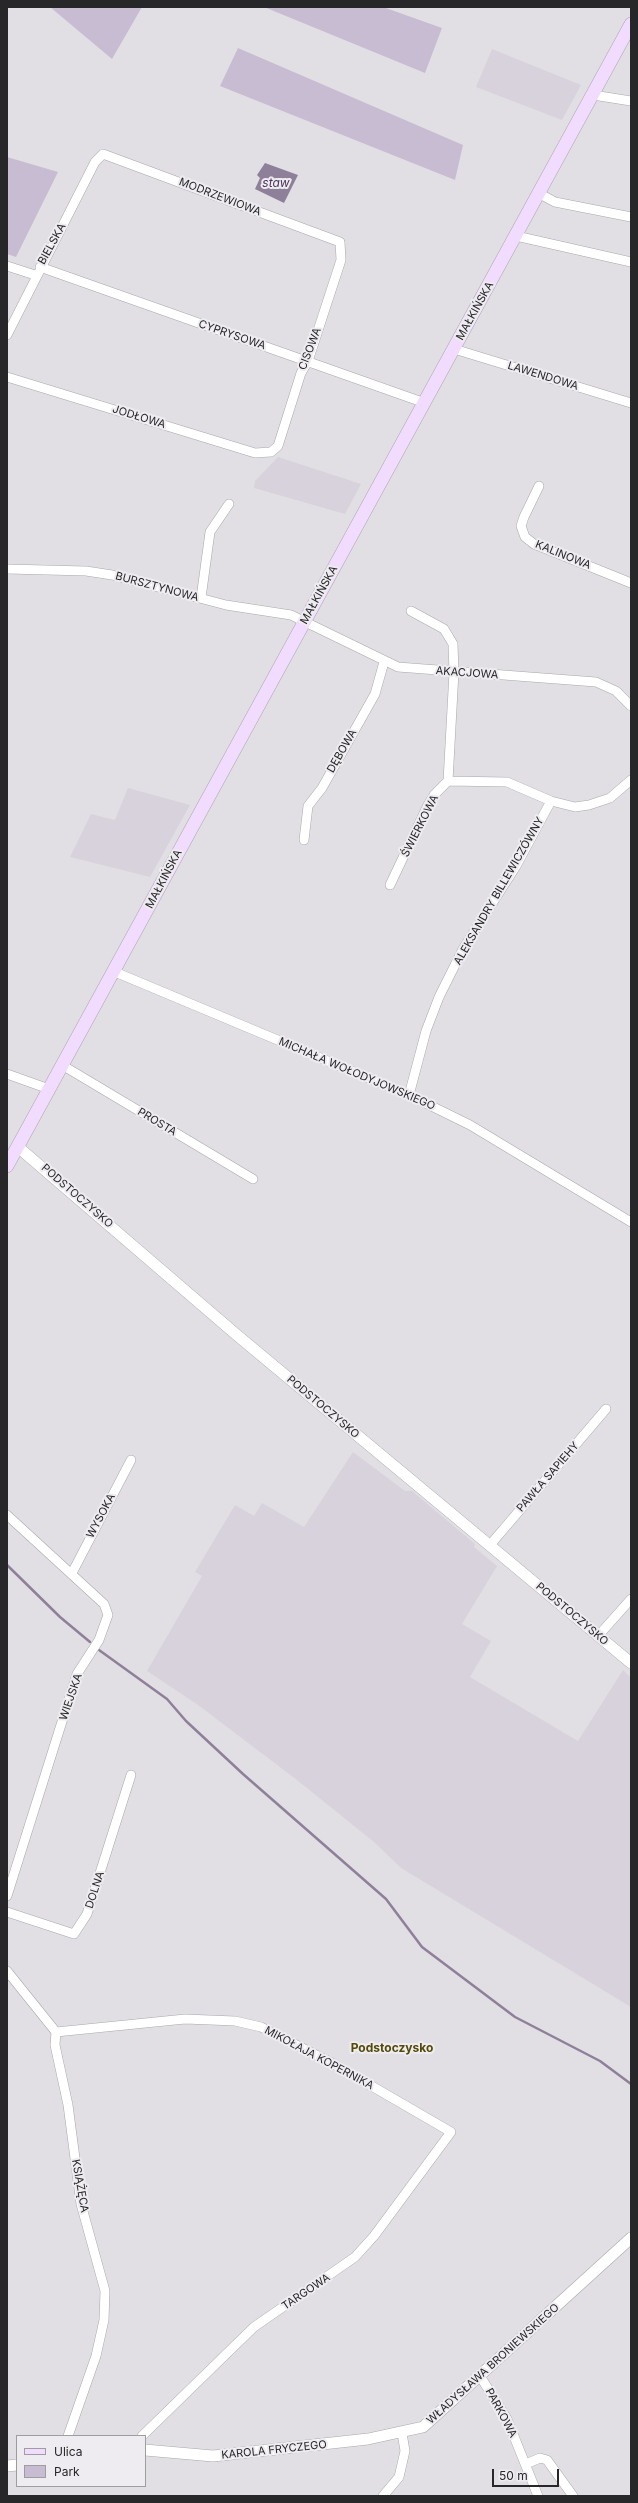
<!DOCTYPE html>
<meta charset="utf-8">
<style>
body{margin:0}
#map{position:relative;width:638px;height:2503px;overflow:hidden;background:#e1dfe3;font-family:Inter,sans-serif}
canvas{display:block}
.frame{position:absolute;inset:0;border:8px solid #272628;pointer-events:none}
.legend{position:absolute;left:16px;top:2435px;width:130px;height:52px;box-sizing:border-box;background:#eeecf0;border:1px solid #9e9da0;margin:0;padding:5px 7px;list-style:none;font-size:12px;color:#272628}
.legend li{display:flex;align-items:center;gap:8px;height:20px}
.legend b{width:20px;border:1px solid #9e9da0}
.scale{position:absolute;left:492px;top:2469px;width:67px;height:18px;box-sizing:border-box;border:2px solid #272628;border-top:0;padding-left:5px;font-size:12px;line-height:14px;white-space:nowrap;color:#272628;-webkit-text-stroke:3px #eeecf0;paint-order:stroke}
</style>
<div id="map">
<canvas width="638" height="2503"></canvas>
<div class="frame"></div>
<ul class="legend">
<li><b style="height:5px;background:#f1dbff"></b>Ulica</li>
<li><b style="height:11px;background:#c8bcd2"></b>Park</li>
</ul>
<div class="scale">50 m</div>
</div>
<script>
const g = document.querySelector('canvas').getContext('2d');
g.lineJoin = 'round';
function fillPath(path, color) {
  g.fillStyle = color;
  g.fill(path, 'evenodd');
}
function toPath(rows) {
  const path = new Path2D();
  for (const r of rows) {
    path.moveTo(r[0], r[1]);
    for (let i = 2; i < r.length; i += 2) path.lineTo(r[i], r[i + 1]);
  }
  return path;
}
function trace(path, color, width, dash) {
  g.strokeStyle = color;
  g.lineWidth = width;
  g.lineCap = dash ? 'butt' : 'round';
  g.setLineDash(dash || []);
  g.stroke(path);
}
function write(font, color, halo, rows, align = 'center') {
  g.font = font + ' Inter,sans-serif';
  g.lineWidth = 4;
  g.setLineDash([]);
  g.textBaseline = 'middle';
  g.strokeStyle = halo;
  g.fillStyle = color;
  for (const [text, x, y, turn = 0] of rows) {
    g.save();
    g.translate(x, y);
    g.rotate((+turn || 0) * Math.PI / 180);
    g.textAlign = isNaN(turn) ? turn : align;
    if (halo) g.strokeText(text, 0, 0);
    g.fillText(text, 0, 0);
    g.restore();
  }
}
fillPath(toPath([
 [492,49,581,85,562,120,476,87],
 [278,457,361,484,345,514,254,488,255,481],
 [128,788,190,805,150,877,70,857,91,814,115,820],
 [353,1452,405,1491,412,1491,475,1544,474,1547,497,1566,462,1624,491,1641,470,1677,578,1741,623,1670,631,1678,631,2007,401,1868,374,1842,297,1780,198,1705,147,1671,202,1576,195,1572,235,1505,254,1516,262,1503,304,1527]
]), '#d8d2dd');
fillPath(toPath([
 [50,7,142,7,112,59],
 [264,7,383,7,442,28,425,73],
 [238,48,463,145,455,180,220,86],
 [7,157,58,172,16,257,7,254]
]), '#c8bcd2');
fillPath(toPath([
 [265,163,298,175,284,203,255,189,260,178,257,175]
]), '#8f809a');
trace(toPath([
 [7,1565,60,1617,90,1642],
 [99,1650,167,1699,186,1721,243,1774,386,1899,422,1947,515,2017,600,2061,631,2084]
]), '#8f809a', 2.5);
const minor = toPath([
 [593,95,631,101],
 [540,194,555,202,631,217],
 [516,236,631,262],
 [7,266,35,275],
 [40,267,425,403],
 [7,335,95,162,103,154,340,242,341,260,308,361,301,373,278,446,271,452,255,453,7,377],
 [454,349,631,403],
 [539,486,524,517,521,526,525,537,534,544,631,583],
 [7,569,86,571,112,575,226,605,291,615,398,667,596,682,616,691,631,706],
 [201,598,210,532,229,504],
 [448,781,507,782,551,801,575,807,589,805,610,798,631,780],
 [304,840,308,806,322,788,375,694,384,662],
 [390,885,428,805,434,795,448,781,454,672,453,644,444,629,411,611],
 [115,972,409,1095,470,1125,631,1222],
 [62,1065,253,1179],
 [7,1074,49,1089],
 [409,1095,426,1031,439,997,463,949,516,866,551,801],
 [7,1515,104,1604,108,1615,99,1640,77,1674,7,1896],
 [490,1545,606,1409],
 [72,1573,131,1460],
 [598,1636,631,1599],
 [7,1912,74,1934,87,1914,131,1775],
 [7,1971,56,2032,55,2045,68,2105,81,2204,105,2291,104,2320,96,2356,68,2436],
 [56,2032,185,2019,235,2021,261,2027,332,2063,451,2132,374,2236,355,2257,254,2327,142,2436],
 [480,2376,507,2419,538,2496],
 [526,2464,540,2458,547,2460,573,2496],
 [383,2496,399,2477,405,2451,402,2433]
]);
const tertiary = toPath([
 [18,1147,238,1336,631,1663],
 [145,2450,213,2456,368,2439,423,2427,631,2238],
 [7,2466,17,2465]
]);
const secondary = toPath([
 [7,1166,631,24]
]);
trace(minor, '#a9a7ab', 10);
trace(tertiary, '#a9a7ab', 12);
trace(secondary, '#a9a7ab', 14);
trace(minor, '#fff', 9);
trace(tertiary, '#fff', 11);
trace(secondary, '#f1dbff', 13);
write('11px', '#272628', '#eeecf0', [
 ["MODRZEWIOWA",220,197,21],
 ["BIELSKA",52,244,-61],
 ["MAŁKIŃSKA",475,311,-61],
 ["CYPRYSOWA",232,335,19],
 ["CISOWA",310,349,-69],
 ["LAWENDOWA",543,376,17],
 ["JODŁOWA",139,417,17],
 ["KALINOWA",563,555,22],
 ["BURSZTYNOWA",157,587,15],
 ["MAŁKIŃSKA",319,595,-61],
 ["AKACJOWA",467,673,4],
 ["DĘBOWA",342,751,-60],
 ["ŚWIERKOWA",420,826,-63],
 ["MAŁKIŃSKA",164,879,-62],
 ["ALEKSANDRY BILLEWICZÓWNY",499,891,-60],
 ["MICHAŁA WOŁODYJOWSKIEGO",357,1074,23],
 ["PROSTA",157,1122,31],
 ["PODSTOCZYSKO",77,1196,41],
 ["PODSTOCZYSKO",323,1407,40],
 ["PAWŁA SAPIEHY",548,1477,-49],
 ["WYSOKA",101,1516,-62],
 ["PODSTOCZYSKO",572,1614,40],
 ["WIEJSKA",71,1697,-71],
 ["DOLNA",95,1890,-72],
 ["MIKOŁAJA KOPERNIKA",319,2058,28],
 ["KSIĄŻĘCA",80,2186,80],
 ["TARGOWA",306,2292,-34],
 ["WŁADYSŁAWA BRONIEWSKIEGO",493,2364,-42],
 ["PARKOWA",501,2413,62],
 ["KAROLA FRYCZEGO",274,2450,-6]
]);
write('italic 12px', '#4c355c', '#eeecf0', [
 ["staw",276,183]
]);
write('bold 12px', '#534a08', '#eeecf0', [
 ["Podstoczysko",392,2048]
]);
</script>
